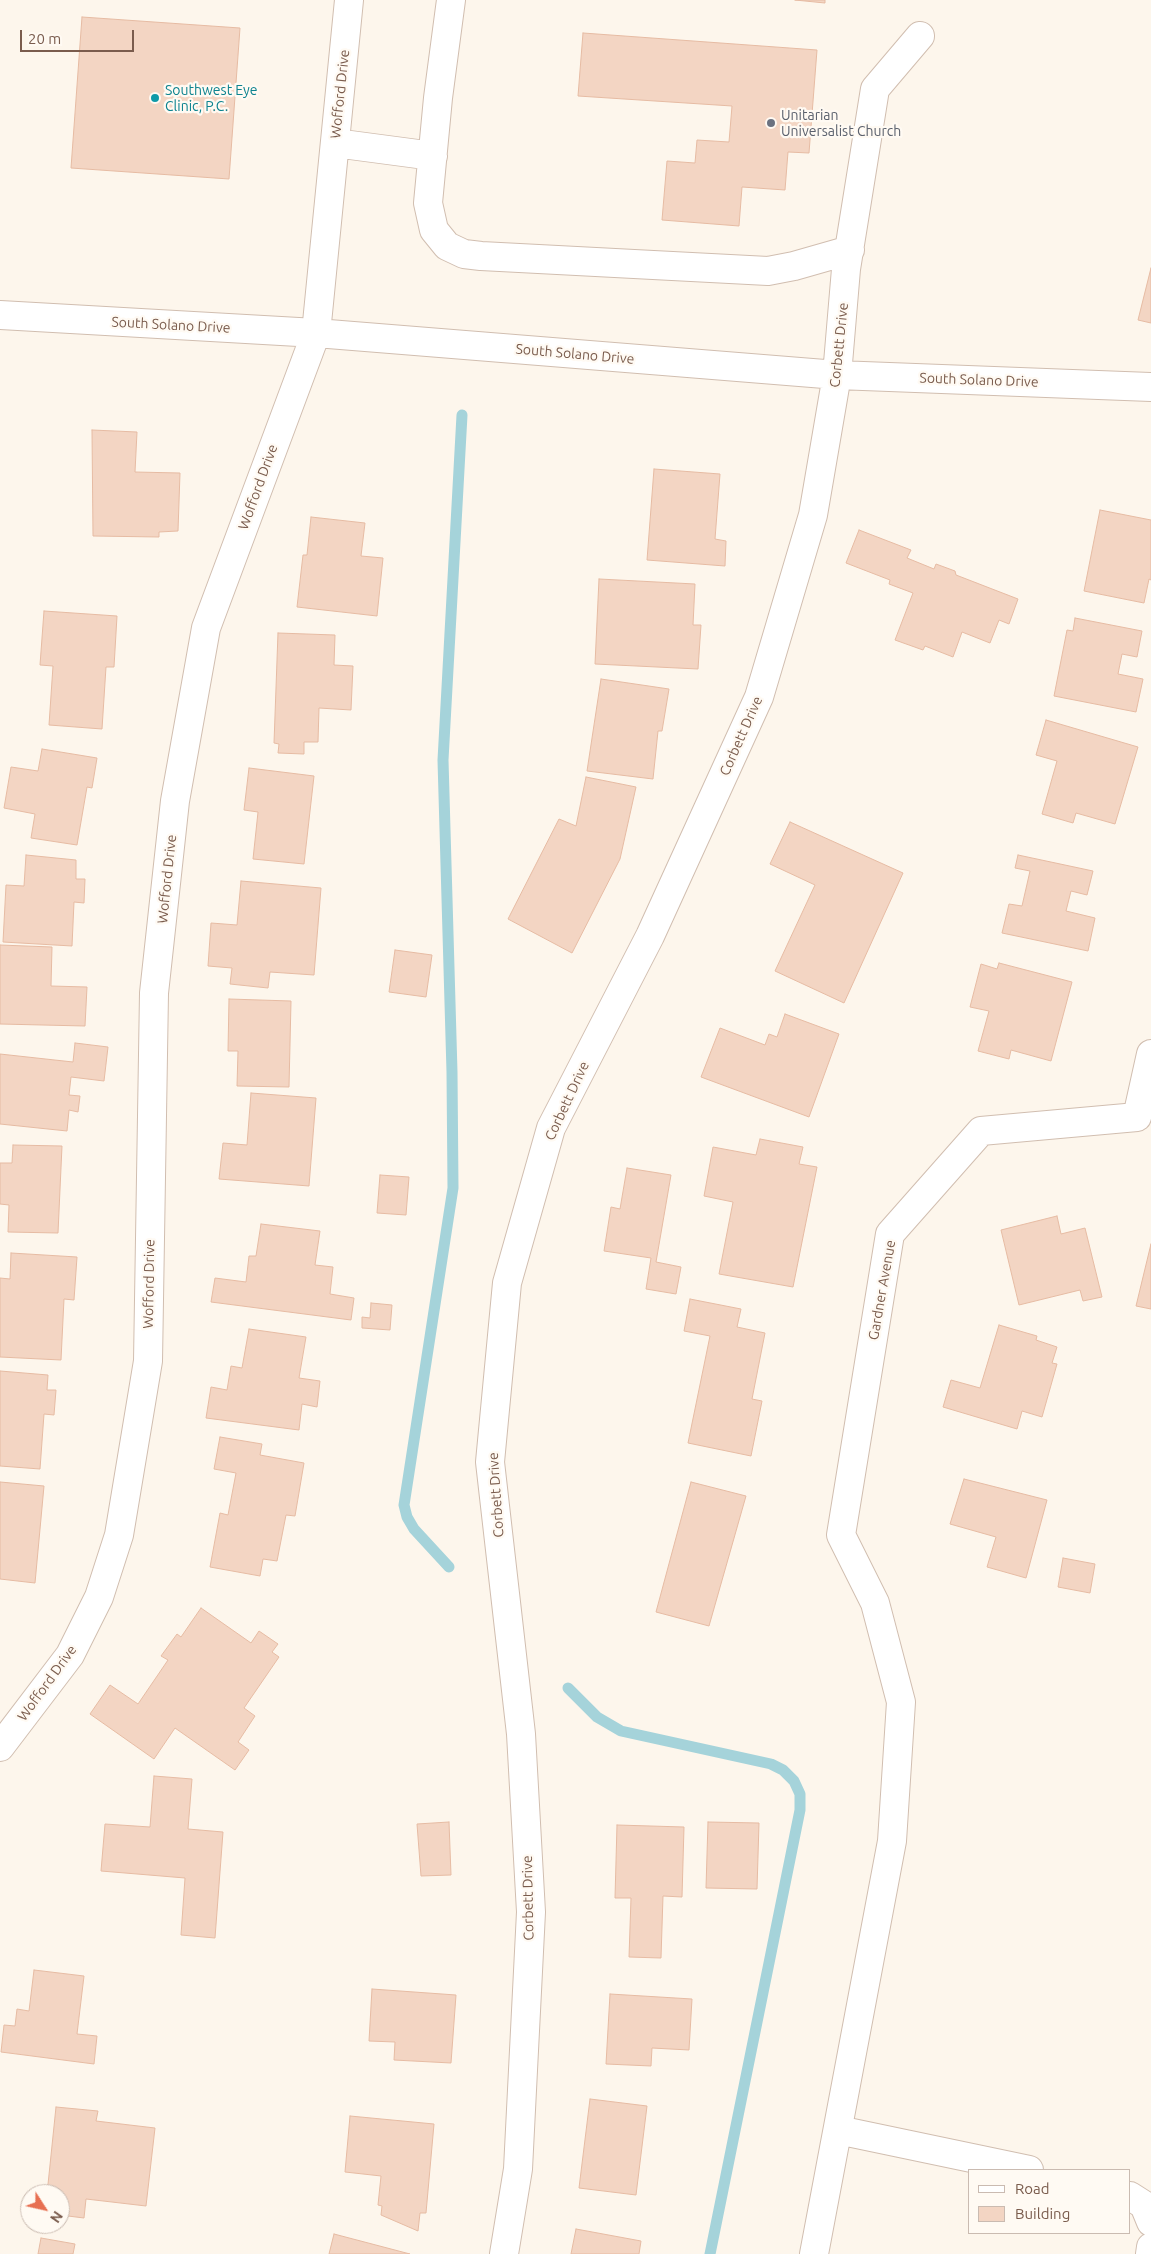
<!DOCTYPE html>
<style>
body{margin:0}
#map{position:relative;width:1151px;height:2254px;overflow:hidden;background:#fdf6ec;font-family:Ubuntu,sans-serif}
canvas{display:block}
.legend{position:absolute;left:968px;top:2169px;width:162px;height:65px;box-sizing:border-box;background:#fffaf3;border:1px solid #cabbb1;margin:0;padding:6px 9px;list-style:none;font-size:15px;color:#7a5c4d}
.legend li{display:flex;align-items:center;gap:10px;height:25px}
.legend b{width:25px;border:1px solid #cabbb1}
.north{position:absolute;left:20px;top:2184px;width:50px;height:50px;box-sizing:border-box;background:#fffaf3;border:1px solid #cabbb1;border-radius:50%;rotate:125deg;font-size:14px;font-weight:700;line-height:20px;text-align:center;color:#7a5c4d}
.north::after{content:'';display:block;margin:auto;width:18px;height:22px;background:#e76f51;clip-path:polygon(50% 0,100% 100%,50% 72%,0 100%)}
.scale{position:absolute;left:20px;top:30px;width:114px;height:22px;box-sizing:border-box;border:2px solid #7a5c4d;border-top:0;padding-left:6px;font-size:15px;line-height:18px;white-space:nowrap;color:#7a5c4d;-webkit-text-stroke:4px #fffaf3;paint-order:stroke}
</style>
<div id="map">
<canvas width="1151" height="2254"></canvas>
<ul class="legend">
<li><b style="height:6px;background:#fff"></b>Road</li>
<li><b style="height:14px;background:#f3d5c3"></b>Building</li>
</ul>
<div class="north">N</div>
<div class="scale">20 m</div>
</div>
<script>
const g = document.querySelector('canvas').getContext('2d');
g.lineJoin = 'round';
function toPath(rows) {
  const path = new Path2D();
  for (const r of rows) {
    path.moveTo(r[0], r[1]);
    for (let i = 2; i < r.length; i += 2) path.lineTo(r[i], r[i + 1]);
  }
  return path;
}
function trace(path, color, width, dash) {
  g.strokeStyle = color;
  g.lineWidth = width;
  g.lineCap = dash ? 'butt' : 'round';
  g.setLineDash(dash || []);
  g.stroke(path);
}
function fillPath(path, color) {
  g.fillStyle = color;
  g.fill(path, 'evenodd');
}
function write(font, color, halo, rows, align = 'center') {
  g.font = font + ' Ubuntu,sans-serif';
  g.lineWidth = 4.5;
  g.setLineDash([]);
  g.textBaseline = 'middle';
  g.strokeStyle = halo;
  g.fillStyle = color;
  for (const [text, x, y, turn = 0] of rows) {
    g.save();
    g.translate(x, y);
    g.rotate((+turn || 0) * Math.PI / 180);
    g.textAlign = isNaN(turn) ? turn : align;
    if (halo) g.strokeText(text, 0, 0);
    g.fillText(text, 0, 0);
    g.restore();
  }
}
trace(toPath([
 [449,1567,414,1529,407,1517,404,1505,453,1188,452,1072,443,760,462,415],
 [568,1688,597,1717,621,1731,771,1764,783,1770,794,1781,800,1794,800,1810,710,2254]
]), '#a5d3da', 11);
const building = toPath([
 [795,0,825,0,825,3,795,0],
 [82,17,240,28,229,179,71,168,82,17],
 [583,33,817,50,809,153,788,152,785,190,742,187,739,226,662,220,667,161,695,163,697,140,729,142,732,106,578,96,583,33],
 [1151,268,1151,323,1138,320,1151,268],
 [92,430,137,432,135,472,180,473,178,531,159,532,159,537,93,536,92,430],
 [654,469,720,474,715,539,726,541,725,566,647,560,654,469],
 [1100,510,1151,520,1151,580,1149,579,1144,603,1084,591,1100,510],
 [311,517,365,523,361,556,383,558,377,616,297,607,303,555,307,555,311,517],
 [859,530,911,550,907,558,934,569,936,564,955,571,956,575,1018,599,1009,624,999,620,990,643,962,632,953,657,925,646,923,650,895,640,913,593,889,584,890,580,846,563,859,530],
 [599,579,695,584,693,625,701,625,698,669,595,664,599,579],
 [44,611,117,616,114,667,106,667,102,729,49,725,53,666,40,665,44,611],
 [1075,618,1142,631,1137,657,1122,654,1118,674,1143,679,1136,712,1054,696,1067,630,1073,631,1075,618],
 [278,633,335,635,334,665,353,666,351,710,319,708,318,742,304,742,304,754,278,753,279,744,274,743,278,633],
 [601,679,669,689,662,731,658,731,653,779,587,771,601,679],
 [1046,720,1138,747,1115,824,1076,813,1073,823,1042,814,1057,761,1036,755,1046,720],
 [42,749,97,758,92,788,87,787,77,845,31,838,35,814,4,808,11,767,38,771,42,749],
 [249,768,314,776,304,864,253,859,258,812,244,810,249,768],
 [586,777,636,787,620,859,572,953,508,919,559,819,576,826,586,777],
 [790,822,903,873,844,1003,775,971,815,885,770,864,790,822],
 [26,855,76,860,76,879,85,879,84,903,74,902,72,946,3,942,6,885,24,886,26,855],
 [1018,855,1093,871,1087,895,1071,891,1066,911,1095,918,1088,951,1002,933,1009,904,1022,906,1030,871,1015,868,1018,855],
 [241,881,321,888,314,975,270,972,268,988,230,984,232,968,208,966,211,923,237,925,241,881],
 [0,945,52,947,51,986,87,987,85,1026,0,1024,0,945],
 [395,950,432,955,426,997,389,992,395,950],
 [999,963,1072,982,1051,1061,1011,1050,1009,1059,978,1051,989,1011,970,1007,981,964,997,969,999,963],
 [229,999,291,1001,289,1087,237,1086,238,1051,228,1051,229,999],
 [785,1014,839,1034,809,1117,701,1077,720,1028,765,1045,769,1034,777,1037,785,1014],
 [75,1043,108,1047,104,1081,71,1077,69,1095,80,1096,78,1112,69,1110,67,1131,0,1124,0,1054,73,1062,75,1043],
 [251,1093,316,1098,309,1186,219,1179,223,1143,247,1145,251,1093],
 [760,1139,803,1147,799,1164,817,1167,793,1287,719,1274,733,1202,704,1196,713,1147,756,1155,760,1139],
 [13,1145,62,1146,58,1233,8,1232,9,1205,0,1204,0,1163,12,1163,13,1145],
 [627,1168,671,1175,656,1262,681,1267,676,1294,646,1289,651,1258,604,1251,611,1207,620,1209,627,1168],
 [380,1175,409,1177,406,1215,377,1213,380,1175],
 [1057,1216,1061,1234,1085,1228,1102,1297,1083,1301,1080,1290,1019,1305,1001,1230,1057,1216],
 [261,1224,320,1231,315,1265,333,1267,330,1294,354,1298,351,1320,211,1302,215,1278,246,1282,249,1256,256,1256,261,1224],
 [1151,1244,1151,1309,1136,1306,1151,1244],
 [11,1253,77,1257,74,1300,64,1299,61,1360,0,1357,0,1278,10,1279,11,1253],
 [690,1299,741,1309,737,1327,765,1333,752,1399,762,1401,751,1456,688,1443,710,1336,684,1331,690,1299],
 [371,1303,392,1305,390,1330,362,1328,362,1317,370,1318,371,1303],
 [999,1325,1037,1336,1036,1340,1057,1347,1052,1363,1057,1364,1042,1417,1022,1411,1017,1429,943,1407,951,1380,980,1388,999,1325],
 [249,1329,306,1337,299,1378,320,1381,317,1407,302,1404,299,1430,206,1418,211,1387,227,1390,231,1366,242,1368,249,1329],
 [0,1371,48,1375,47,1390,56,1390,54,1415,44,1414,40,1469,0,1466,0,1371],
 [220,1437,262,1444,260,1455,304,1463,295,1516,286,1515,277,1561,263,1559,260,1576,210,1567,220,1513,228,1515,236,1473,214,1469,220,1437],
 [964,1479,1047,1500,1026,1578,987,1567,996,1537,950,1524,964,1479],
 [0,1482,44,1486,35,1583,0,1579,0,1482],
 [691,1482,746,1496,709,1626,656,1612,691,1482],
 [1063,1558,1095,1564,1090,1593,1058,1587,1063,1558],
 [201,1608,251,1643,259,1631,278,1644,272,1652,279,1657,244,1708,255,1716,238,1742,249,1750,235,1770,175,1728,154,1759,90,1714,110,1685,138,1704,168,1660,161,1656,177,1634,181,1637,201,1608],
 [154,1776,192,1779,188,1829,223,1832,215,1938,181,1935,185,1878,101,1871,105,1824,150,1827,154,1776],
 [449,1822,451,1875,421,1876,417,1824,449,1822],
 [708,1822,759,1823,757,1889,706,1888,708,1822],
 [617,1825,684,1827,682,1897,663,1896,661,1958,629,1957,631,1898,615,1898,617,1825],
 [34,1970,84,1976,77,2034,97,2036,94,2064,1,2052,4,2025,15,2026,17,2009,29,2011,34,1970],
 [372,1989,456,1995,451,2063,394,2060,395,2042,369,2041,372,1989],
 [610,1994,692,1999,689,2050,652,2048,651,2066,606,2064,610,1994],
 [590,2099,647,2106,636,2195,579,2188,590,2099],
 [56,2107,98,2111,96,2121,155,2128,146,2206,86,2199,84,2218,60,2215,60,2194,47,2194,56,2107],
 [350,2116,434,2124,426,2213,420,2213,418,2231,381,2215,382,2206,378,2205,381,2176,345,2172,350,2116],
 [576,2229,641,2241,639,2254,571,2254,576,2229],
 [334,2234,410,2254,329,2254,334,2234],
 [41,2238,75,2244,73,2254,38,2254,41,2238]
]);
fillPath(building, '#f3d5c3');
trace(building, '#e6bba3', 1);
const minor = toPath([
 [451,0,438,98,428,203,434,230,447,246,464,254,481,256,768,271,794,266,850,250],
 [335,143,433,156],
 [0,315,316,333,837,375,1151,387],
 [0,1747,70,1655,99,1597,119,1535,148,1361,154,993,175,801,206,628,316,333,349,0],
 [838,2130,1029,2170],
 [1130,2196,1144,2205,1151,2222],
 [504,2254,518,2169,531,1912,521,1734,490,1462,507,1283,551,1128,650,936,759,697,813,515,837,375,846,269,875,89,920,36],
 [814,2254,892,1841,901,1702,875,1603,841,1535,890,1234,981,1131,1137,1117,1151,1054],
 [1150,2254,1151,2247]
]);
trace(minor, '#d1beb0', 30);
trace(minor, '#fff', 28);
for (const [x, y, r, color] of [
 [155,98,5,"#0f9aa8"],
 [771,123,5,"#6b7280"]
]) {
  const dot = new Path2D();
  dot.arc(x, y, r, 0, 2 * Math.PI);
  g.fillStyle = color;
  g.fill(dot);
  trace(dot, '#fffaf3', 2);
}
write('14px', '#0d838f', '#fffaf3', [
 ["Southwest Eye",165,90],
 ["Clinic, P.C.",165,106]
], 'left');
write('14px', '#7a5c4d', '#fffaf3', [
 ["Wofford Drive",340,94,-84],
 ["South Solano Drive",171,325,3],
 ["Corbett Drive",839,345,-84],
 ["South Solano Drive",575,354,5],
 ["South Solano Drive",979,380,2],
 ["Wofford Drive",258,487,-70],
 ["Corbett Drive",741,736,-66],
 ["Wofford Drive",167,879,-84],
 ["Corbett Drive",567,1101,-65],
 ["Wofford Drive",149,1284,-89],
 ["Gardner Avenue",882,1290,-80],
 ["Corbett Drive",496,1495,-94],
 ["Wofford Drive",47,1683,-54],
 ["Corbett Drive",528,1898,-91]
]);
write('14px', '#5b616d', '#fffaf3', [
 ["Unitarian",781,115],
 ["Universalist Church",781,131]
], 'left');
</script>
